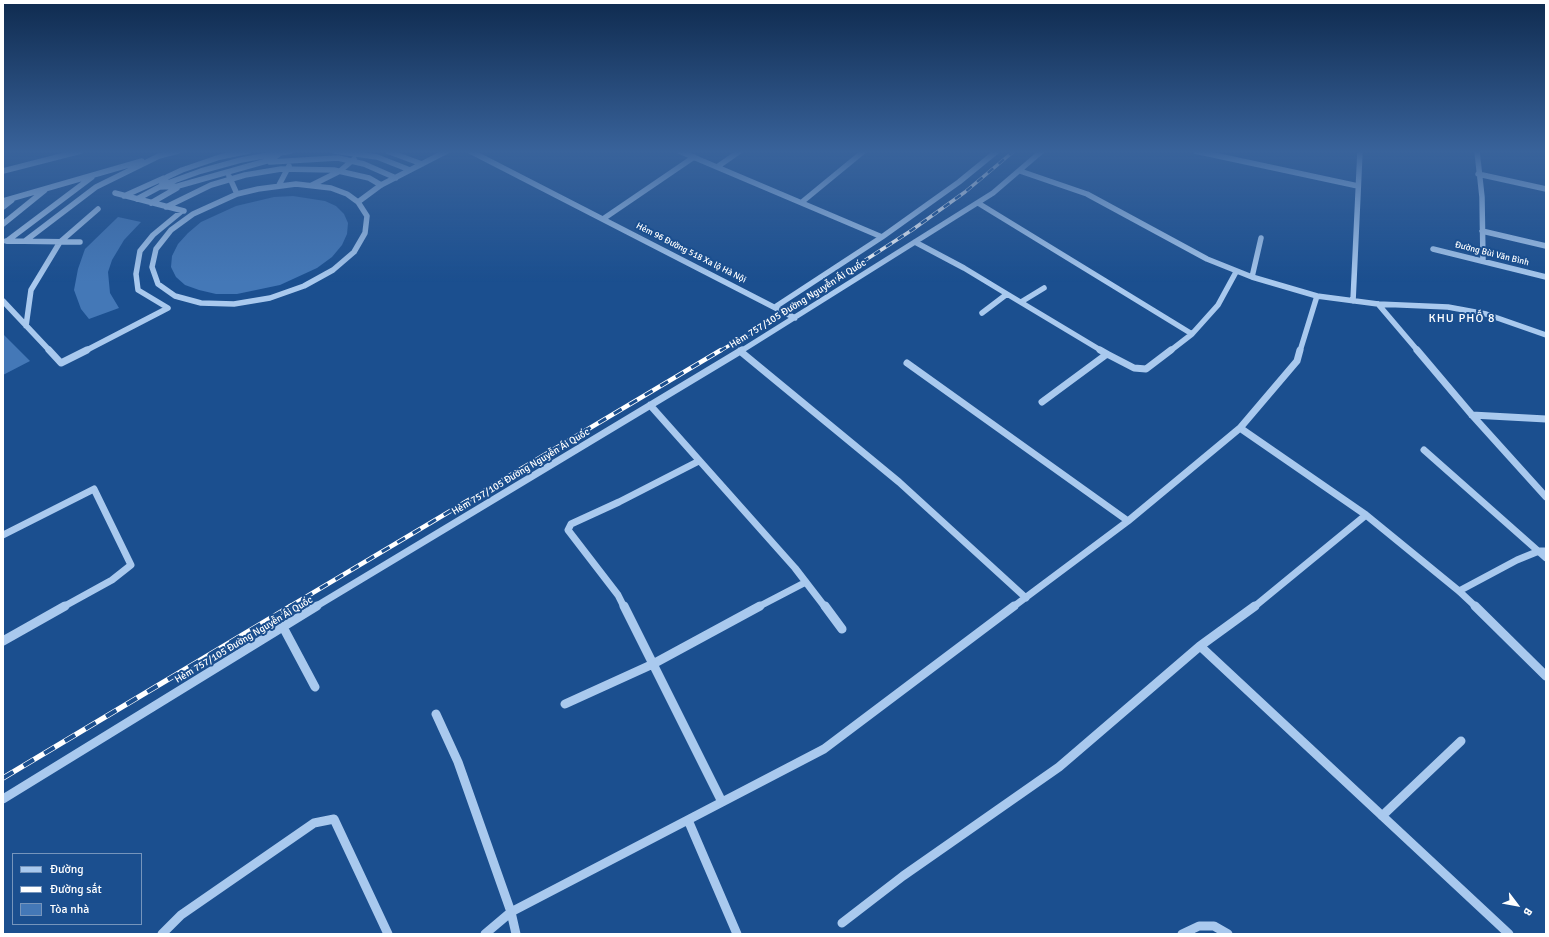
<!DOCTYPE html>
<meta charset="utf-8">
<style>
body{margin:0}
#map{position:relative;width:1549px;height:937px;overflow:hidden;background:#1b4f8f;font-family:Signika,sans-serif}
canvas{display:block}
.frame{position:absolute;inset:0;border:4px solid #fff;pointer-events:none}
.legend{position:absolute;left:12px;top:853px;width:130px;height:72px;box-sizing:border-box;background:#1b4f8f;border:1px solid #7695bc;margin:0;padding:5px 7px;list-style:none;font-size:12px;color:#fff}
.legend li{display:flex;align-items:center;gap:8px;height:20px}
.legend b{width:20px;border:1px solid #7695bc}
.north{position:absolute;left:1497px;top:885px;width:40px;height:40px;-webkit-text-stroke:3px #1b4f8f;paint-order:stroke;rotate:122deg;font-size:11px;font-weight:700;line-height:16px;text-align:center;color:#fff}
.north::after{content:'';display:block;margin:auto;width:14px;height:18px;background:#fff;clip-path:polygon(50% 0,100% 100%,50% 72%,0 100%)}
</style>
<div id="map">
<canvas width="1549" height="937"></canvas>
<div class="frame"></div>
<ul class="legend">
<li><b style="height:5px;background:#a9c9ee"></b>Đường</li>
<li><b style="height:5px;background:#fff"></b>Đường sắt</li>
<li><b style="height:11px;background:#4478b7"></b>Tòa nhà</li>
</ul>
<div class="north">B</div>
</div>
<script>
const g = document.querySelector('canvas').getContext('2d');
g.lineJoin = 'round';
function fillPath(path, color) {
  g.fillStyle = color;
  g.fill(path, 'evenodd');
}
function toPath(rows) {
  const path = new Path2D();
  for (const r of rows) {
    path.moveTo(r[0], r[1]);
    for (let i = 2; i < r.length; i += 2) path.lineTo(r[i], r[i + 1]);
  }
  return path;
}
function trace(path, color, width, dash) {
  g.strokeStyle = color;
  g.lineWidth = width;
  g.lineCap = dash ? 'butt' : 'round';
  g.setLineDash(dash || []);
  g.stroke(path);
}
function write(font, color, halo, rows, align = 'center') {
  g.font = font + ' Signika,sans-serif';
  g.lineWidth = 4;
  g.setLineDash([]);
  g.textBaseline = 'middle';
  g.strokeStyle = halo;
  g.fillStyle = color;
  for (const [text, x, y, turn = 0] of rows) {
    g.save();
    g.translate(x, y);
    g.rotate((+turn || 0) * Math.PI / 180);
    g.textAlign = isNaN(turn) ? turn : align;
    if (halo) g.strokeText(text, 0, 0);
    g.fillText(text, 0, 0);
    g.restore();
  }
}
fillPath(toPath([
 [293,196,325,201,336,206,344,214,348,223,347,234,342,245,332,257,317,268,280,285,237,294,216,294,199,290,185,285,176,277,171,267,172,256,178,244,188,233,201,222,236,206,274,197],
 [118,217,141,222,124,240,112,260,108,272,110,293,119,308,89,319,81,309,74,290,78,269,85,249],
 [3,334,30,361,3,375]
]), '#4478b7');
trace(toPath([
 [249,151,220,157,182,170,167,177,160,187,178,186,270,160,278,155,277,151],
 [334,151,377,157,410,170],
 [387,151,422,164],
 [470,151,795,318],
 [679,151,882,237],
 [1195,151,1358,186],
 [1477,151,1482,197,1483,261],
 [270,162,338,158,364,164,396,178],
 [717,167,740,151],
 [3,171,81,151],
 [1020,171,1087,194,1207,259,1252,277,1317,296,1378,304,1448,307,1486,314,1546,335],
 [1478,174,1546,189],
 [229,176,237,194],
 [296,184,331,188,347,194,358,202,367,216,365,233,354,252,333,270,304,286,270,298,234,304,201,303,175,296,158,284,152,267,156,249,171,230,193,214,237,194,258,189,296,184],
 [279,185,289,166],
 [312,185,340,171,354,159],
 [115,193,184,211],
 [124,196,164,178],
 [137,199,165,184,201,171,241,160,291,151],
 [3,201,142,161],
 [358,202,381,185,447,151],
 [802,202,864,151],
 [151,203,177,188],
 [978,203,1192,334],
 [3,207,12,200],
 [166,207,211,185,245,175,281,169,334,170,369,178,381,185],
 [603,219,694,157],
 [3,224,45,190],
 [1482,231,1546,246],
 [6,241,80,242],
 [7,241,92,177],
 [25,241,96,187,159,156,178,151],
 [915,242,964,268,1007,294],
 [1433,249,1546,277],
 [1252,277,1261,238],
 [3,301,50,351],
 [1353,301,1360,151],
 [1021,302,1044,288],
 [1378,304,1418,351],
 [775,307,882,237,959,182,997,151],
 [982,313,1007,294,1102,351],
 [26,326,31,290,60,242,98,209],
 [85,351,168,308,138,290,136,274,140,251,153,235,182,211],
 [741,351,993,193,1042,151],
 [1170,351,1192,334,1218,305,1236,272],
 [1300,351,1317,296]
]), '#a9c9ee', 5.5);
trace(toPath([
 [49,350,61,363,87,350],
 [1100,350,1107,354],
 [1417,350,1472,415,1546,497],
 [740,351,899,482,1026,598],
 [907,363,1128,521],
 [1042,402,1107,354,1134,368,1146,369,1171,350],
 [650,405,795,568,825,607],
 [1472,415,1546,419],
 [1240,428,1366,515,1459,591,1476,607],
 [1424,450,1546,558],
 [3,535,94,489,131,565,112,580,63,607],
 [1459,591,1517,560,1539,551,1546,551],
 [315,607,742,350],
 [624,607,618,595,568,530,571,524,619,502,699,461],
 [758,607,806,582],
 [1013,607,1128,521,1240,428,1297,361,1300,350],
 [1254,607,1366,515]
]), '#a9c9ee', 7);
trace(toPath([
 [624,606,722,802],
 [825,606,842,629],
 [1475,606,1546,676],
 [283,627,315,687],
 [3,641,65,606],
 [1200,646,1509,934],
 [565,704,653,664,760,606],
 [436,714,458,762,511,912,516,934],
 [3,799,317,606],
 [1382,816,1461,741],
 [688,820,737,934],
 [842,923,903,876,1059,767,1200,646,1255,606],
 [162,934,181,915,314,823,334,819,388,934],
 [485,934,511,912,824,749,1014,606],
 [1182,934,1199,926,1214,926,1228,934]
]), '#a9c9ee', 9);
const railFar2 = toPath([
 [720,351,785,312,912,230,965,192,1014,151]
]);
const railFar1 = toPath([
 [289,607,721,350]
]);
const rail = toPath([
 [3,778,291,606]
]);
trace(railFar2, '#fff', 3.5);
trace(railFar1, '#fff', 4.5);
trace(rail, '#fff', 5.5);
trace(railFar2, '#1b4f8f', 2.5, [7]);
trace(railFar1, '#1b4f8f', 3, [9]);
trace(rail, '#1b4f8f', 4, [12]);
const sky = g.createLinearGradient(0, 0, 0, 282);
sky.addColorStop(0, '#0f2b4f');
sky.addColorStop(0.54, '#39639b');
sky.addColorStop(1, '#39639b00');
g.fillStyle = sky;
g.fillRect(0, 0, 1549, 282);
write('9px', '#fff', '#1b4f8f', [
 ["Hẻm 96 Đường 518 Xa lộ Hà Nội",691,253,27],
 ["Đường Bùi Văn Bình",1492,254,14]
]);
write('10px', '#fff', '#1b4f8f', [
 ["Hẻm 757/105 Đường Nguyễn Ái Quốc",798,304,-32],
 ["Hẻm 757/105 Đường Nguyễn Ái Quốc",521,472,-31],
 ["Hẻm 757/105 Đường Nguyễn Ái Quốc",244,640,-31]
]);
g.letterSpacing = '1px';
write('12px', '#fff', '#1b4f8f', [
 ["KHU PHỐ 8",1462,319]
]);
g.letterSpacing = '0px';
</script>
